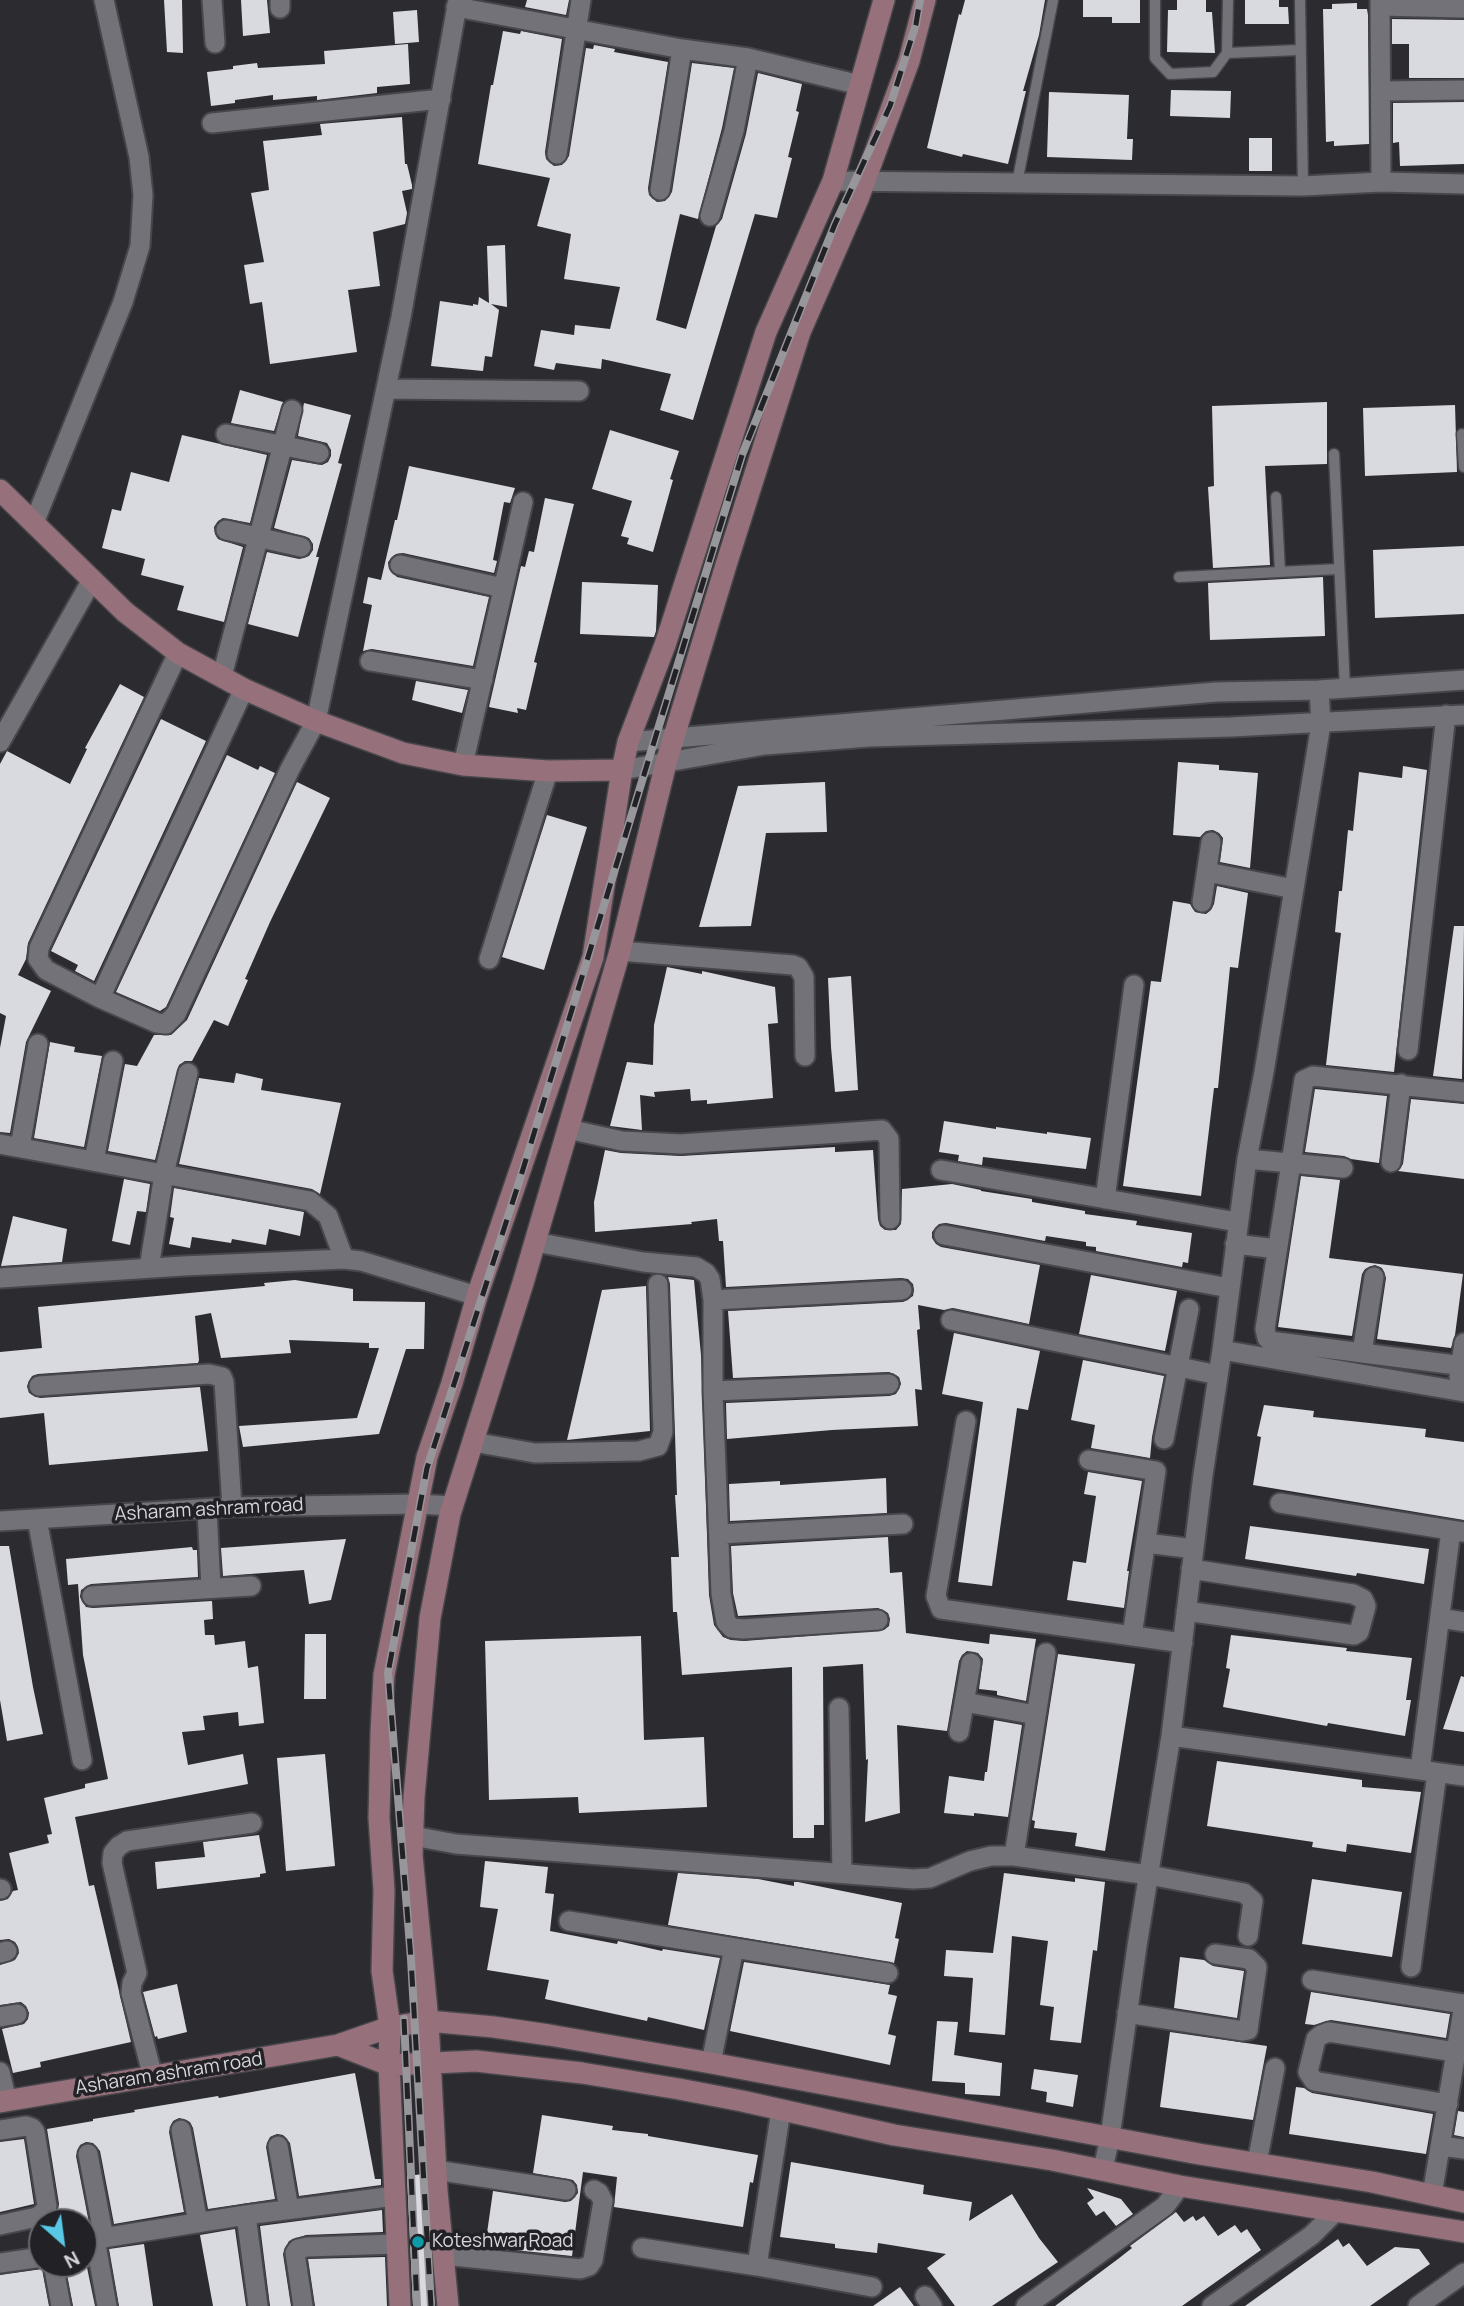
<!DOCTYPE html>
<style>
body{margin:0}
#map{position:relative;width:1464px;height:2306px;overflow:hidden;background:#2c2b30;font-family:Manrope,sans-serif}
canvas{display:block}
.north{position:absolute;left:28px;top:2208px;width:70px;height:70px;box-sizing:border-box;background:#222126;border:2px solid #6a696e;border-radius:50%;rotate:152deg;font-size:19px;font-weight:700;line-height:28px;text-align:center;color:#d7d6d9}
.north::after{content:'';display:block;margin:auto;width:24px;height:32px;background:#58c8e4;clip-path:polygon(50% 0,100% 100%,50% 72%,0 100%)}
</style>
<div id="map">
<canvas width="1464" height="2306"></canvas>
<div class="north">N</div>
</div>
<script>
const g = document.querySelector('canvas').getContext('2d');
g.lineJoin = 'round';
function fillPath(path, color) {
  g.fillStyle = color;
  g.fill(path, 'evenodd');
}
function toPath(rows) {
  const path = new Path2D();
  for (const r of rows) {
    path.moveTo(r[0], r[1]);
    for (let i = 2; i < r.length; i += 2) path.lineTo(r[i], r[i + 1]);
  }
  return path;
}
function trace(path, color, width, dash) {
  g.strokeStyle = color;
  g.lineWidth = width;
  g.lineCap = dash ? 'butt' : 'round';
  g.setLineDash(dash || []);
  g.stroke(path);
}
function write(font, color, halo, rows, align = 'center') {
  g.font = font + ' Manrope,sans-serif';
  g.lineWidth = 7;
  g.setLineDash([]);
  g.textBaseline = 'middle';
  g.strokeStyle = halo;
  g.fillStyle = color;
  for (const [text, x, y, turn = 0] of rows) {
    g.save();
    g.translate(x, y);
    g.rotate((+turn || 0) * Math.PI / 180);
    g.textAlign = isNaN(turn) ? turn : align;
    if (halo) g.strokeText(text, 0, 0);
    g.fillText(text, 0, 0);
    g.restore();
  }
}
fillPath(toPath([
 [164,0,182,0,183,53,167,52],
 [241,0,267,0,270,33,243,36],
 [527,0,569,0,566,15,525,7],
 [965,0,1045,0,1039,35,1023,91,1026,91,1008,164,963,154,962,157,927,148,959,14,961,15],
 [1083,0,1140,0,1140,23,1112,23,1112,17,1083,17],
 [1177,0,1206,0,1206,12,1212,12,1215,53,1167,52,1168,10,1177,10],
 [1245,0,1279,0,1279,7,1288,7,1289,24,1245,24],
 [1357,3,1357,9,1367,9,1368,15,1369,144,1334,146,1334,141,1326,142,1323,9,1332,9,1332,4],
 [417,10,419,42,395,44,393,12],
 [1392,19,1464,20,1464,78,1409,78,1409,44,1392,44],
 [503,31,520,34,521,31,562,39,545,152,546,159,554,166,562,165,569,156,586,48,593,49,594,45,615,49,614,52,668,62,648,188,649,195,657,202,665,201,672,192,692,63,734,68,722,128,698,219,680,214,656,320,686,329,716,226,722,219,746,134,758,73,802,84,796,111,799,112,788,157,792,158,777,218,755,214,693,420,660,410,671,374,602,359,601,369,556,363,554,370,534,366,541,330,574,335,575,325,610,329,620,287,564,279,571,234,537,226,550,178,478,164,491,85,493,85],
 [408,44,410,84,377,87,377,93,317,100,317,96,273,100,273,95,235,100,235,103,211,106,207,72,233,69,233,66,257,63,258,68,325,64,324,51],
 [1171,90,1231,91,1230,118,1170,116],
 [1049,92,1129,95,1127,139,1133,139,1132,160,1047,157],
 [1464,102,1464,164,1400,166,1399,142,1393,143,1393,103],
 [402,117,405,164,407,164,412,185,412,189,402,191,407,213,405,224,373,232,380,286,348,290,357,352,270,364,262,302,250,304,244,265,264,262,251,193,269,190,263,141,322,135,320,124],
 [1249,138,1272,138,1272,171,1249,171],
 [505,245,507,307,491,304,499,310,492,357,485,356,483,371,431,366,440,301,473,306,473,304,478,305,479,297,489,303,487,246],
 [240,390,283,402,274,431,231,423],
 [1327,402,1327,464,1265,466,1270,565,1213,568,1208,487,1214,486,1212,406],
 [304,403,351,415,338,463,342,464,316,557,319,557,298,637,248,624,267,552,299,559,309,556,313,550,313,544,309,538,274,528,292,460,322,465,328,462,331,456,331,450,327,443,298,436],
 [1455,405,1457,472,1365,476,1363,408],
 [610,430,679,451,670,479,673,480,653,552,627,544,629,538,621,536,632,501,592,489],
 [182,435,267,455,250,523,223,518,218,521,214,527,215,534,218,539,243,547,224,622,177,610,184,586,141,575,145,559,102,548,112,509,121,511,131,472,169,482],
 [409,466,515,488,510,503,504,502,493,560,497,561,494,573,403,553,396,554,388,562,389,569,397,577,489,597,473,666,372,649,363,651,372,605,363,603,368,577,381,580,395,520,397,520],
 [545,498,574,504,534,662,537,663,526,710,517,708,518,713,489,707,521,566,525,567,529,551,534,552],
 [1464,546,1464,614,1375,618,1373,550],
 [1323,577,1325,636,1210,640,1208,583],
 [582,582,658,585,656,631,654,637,580,634],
 [416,681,468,690,462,713,412,700],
 [120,684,144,697,28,943,26,959,18,975,51,991,26,1042,10,1133,0,1132,0,1048,6,1016,0,1013,0,764,7,751,70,784,87,749,85,748],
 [161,719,206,741,94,981,75,971,78,965,51,951],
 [227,755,258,770,260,766,275,773,166,1007,160,1011,116,992],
 [1178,762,1219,765,1219,770,1258,773,1250,868,1220,862,1223,838,1219,833,1213,830,1206,831,1200,837,1173,835],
 [1403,766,1427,770,1394,1072,1326,1065,1341,933,1335,932,1339,891,1342,891,1348,830,1353,831,1359,772,1402,778],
 [297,782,330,798,270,922,245,979,248,980,228,1026,214,1020,192,1061,185,1061,179,1065,155,1160,108,1151,125,1064,137,1066,154,1035,171,1035,187,1020],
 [825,782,827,832,766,833,751,926,699,927,738,786],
 [547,815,587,827,544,970,502,957],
 [1217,886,1248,893,1238,968,1230,967,1218,1088,1214,1088,1201,1196,1123,1186,1151,981,1161,982,1173,901,1190,904,1195,912,1206,914,1211,910,1214,904],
 [1454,926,1464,926,1462,1079,1433,1076],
 [667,967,702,974,702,971,775,987,778,1023,768,1024,773,1098,707,1104,707,1100,691,1101,690,1089,654,1092,655,1097,640,1095,642,1130,610,1126,627,1062,653,1065,654,1025],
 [851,976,858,1090,835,1092,831,1047,828,978],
 [50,1042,75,1047,74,1052,102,1056,84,1147,34,1138],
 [236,1073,263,1079,261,1090,341,1103,320,1194,312,1189,179,1164,199,1078,234,1083],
 [1315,1089,1387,1096,1379,1163,1351,1159,1344,1156,1305,1152],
 [1411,1099,1464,1104,1464,1179,1398,1171,1403,1164],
 [944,1121,996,1129,996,1127,1047,1134,1047,1132,1091,1138,1086,1169,983,1157,982,1165,958,1161,959,1155,939,1152],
 [835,1147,835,1152,873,1150,878,1219,880,1226,885,1230,896,1230,901,1224,902,1189,952,1184,981,1190,981,1191,1032,1199,1032,1202,1085,1211,1085,1214,1137,1221,1136,1225,1192,1233,1188,1263,1183,1262,1182,1267,1096,1251,1096,1247,1086,1246,1086,1242,1046,1236,1045,1241,946,1223,939,1224,932,1232,932,1238,936,1244,941,1247,1040,1265,1029,1324,953,1308,944,1310,918,1305,920,1329,917,1330,922,1390,915,1389,918,1426,832,1430,727,1439,726,1403,889,1396,896,1394,901,1384,899,1377,889,1372,733,1378,728,1311,903,1302,913,1296,914,1290,913,1284,908,1279,901,1278,726,1287,723,1241,719,1241,717,1219,691,1222,692,1224,595,1232,594,1202,605,1150,621,1153,681,1156],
 [1301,1176,1340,1180,1329,1258,1463,1274,1455,1335,1451,1348,1377,1339,1386,1278,1382,1268,1375,1265,1365,1269,1362,1274,1352,1336,1278,1327],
 [124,1179,150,1184,146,1212,137,1211,130,1245,112,1241],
 [174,1188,304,1212,300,1236,269,1229,266,1245,232,1239,231,1243,192,1237,190,1248,169,1244,174,1218,170,1217],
 [13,1216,67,1229,62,1262,1,1266],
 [1091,1275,1177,1291,1165,1351,1079,1334],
 [668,1277,694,1280,701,1355,709,1595,714,1625,723,1637,731,1640,744,1641,884,1630,889,1626,890,1619,888,1613,878,1608,738,1616,733,1593,731,1546,888,1537,890,1573,902,1572,906,1633,989,1644,990,1634,1036,1639,1026,1701,997,1695,997,1691,979,1689,983,1659,978,1653,967,1651,962,1655,959,1661,947,1731,897,1725,900,1813,865,1822,868,1759,866,1760,863,1664,823,1667,824,1825,814,1825,814,1838,793,1838,792,1667,682,1675,677,1612,673,1612,671,1557,679,1557,675,1495,677,1495,670,1284],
 [295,1280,353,1289,353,1301,425,1302,424,1349,406,1349,379,1434,243,1447,239,1426,357,1418,379,1348,369,1348,369,1343,289,1340,291,1353,221,1358,211,1313,195,1316,199,1360,198,1363,38,1374,32,1376,27,1386,29,1393,40,1398,200,1387,208,1451,49,1465,44,1413,0,1418,0,1352,42,1348,38,1307,265,1286,264,1283],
 [646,1286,650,1431,567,1440,602,1290],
 [954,1333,1040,1351,1028,1410,1017,1408,992,1586,958,1582,983,1402,942,1394],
 [1083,1360,1164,1376,1152,1437,1150,1458,1091,1448,1095,1425,1071,1420],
 [1264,1405,1314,1411,1313,1417,1426,1429,1425,1437,1464,1442,1464,1520,1253,1485,1261,1437,1257,1436],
 [1088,1472,1142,1481,1127,1571,1129,1571,1124,1608,1067,1600,1073,1561,1086,1563,1096,1496,1084,1494],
 [886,1478,887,1513,730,1521,729,1484,780,1481,780,1485],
 [1250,1526,1429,1549,1424,1584,1357,1573,1356,1576,1245,1559],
 [346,1539,331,1600,309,1604,304,1570,223,1576,221,1548],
 [0,1546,9,1546,33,1687,43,1734,7,1741,0,1700],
 [192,1547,193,1550,197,1550,198,1577,91,1584,81,1590,80,1597,86,1607,93,1608,212,1601,213,1619,204,1620,205,1635,214,1635,215,1645,245,1641,248,1668,258,1666,264,1723,239,1726,238,1712,203,1716,205,1730,182,1732,188,1765,243,1754,248,1784,75,1817,89,1886,94,1885,131,2042,40,2062,41,2067,13,2073,2,2029,24,2024,28,2019,29,2013,26,2006,21,2002,0,2005,0,1965,15,1960,19,1953,18,1947,15,1942,9,1939,0,1940,0,1901,8,1899,13,1891,18,1890,9,1853,49,1843,47,1835,52,1834,44,1798,85,1788,85,1784,108,1779,83,1655,78,1584,68,1585,66,1559],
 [305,1634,326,1634,326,1699,304,1699],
 [1231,1635,1347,1648,1346,1651,1412,1658,1406,1700,1411,1700,1405,1736,1328,1723,1327,1726,1223,1707,1230,1669,1226,1668],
 [641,1636,644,1740,704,1737,707,1807,579,1813,578,1797,489,1800,485,1641],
 [1058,1654,1135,1664,1105,1851,1075,1846,1077,1833,1034,1828,1035,1821,1032,1820],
 [1461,1676,1464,1677,1464,1732,1443,1729],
 [994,1720,1022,1725,1008,1817,974,1813,974,1816,944,1813,949,1776,984,1781,985,1772,987,1772],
 [325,1754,335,1866,286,1871,277,1758],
 [1217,1761,1362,1780,1362,1787,1421,1792,1411,1853,1347,1844,1346,1852,1312,1847,1313,1842,1207,1826],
 [259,1835,266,1873,260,1874,260,1877,157,1889,155,1862,205,1857,203,1842],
 [485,1861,548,1867,545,1893,554,1894,550,1931,617,1944,618,1941,662,1951,663,1949,720,1958,704,2030,648,2017,647,2021,545,1999,549,1980,487,1970,498,1909,480,1907],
 [678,1873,758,1879,794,1886,794,1882,798,1882,902,1903,895,1938,899,1939,894,1963,668,1925],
 [1004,1873,1075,1882,1075,1878,1105,1882,1097,1951,1093,1950,1081,2043,1050,2040,1054,2007,1040,2005,1048,1941,1012,1936,1005,2035,969,2032,973,1978,944,1976,946,1950,993,1953],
 [1312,1879,1402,1892,1392,1957,1302,1944],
 [1180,1957,1204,1960,1213,1966,1244,1971,1237,2018,1174,2008],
 [744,1962,890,1985,888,1994,897,1996,888,2034,896,2036,890,2065,730,2031],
 [177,1984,187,2032,158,2039,157,2036,155,2037,143,1992],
 [1311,1992,1450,2014,1446,2038,1331,2020,1314,2025,1305,2024],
 [937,2021,958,2022,954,2055,1002,2063,1000,2096,965,2094,965,2083,932,2081],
 [1170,2032,1267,2046,1253,2120,1160,2107],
 [1034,2069,1078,2075,1073,2107,1046,2102,1047,2092,1031,2089],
 [355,2073,375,2179,381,2179,381,2185,299,2196,290,2143,283,2135,277,2134,270,2137,266,2147,275,2199,208,2209,193,2128,190,2122,179,2118,173,2121,169,2132,184,2212,114,2224,100,2151,93,2143,86,2142,80,2145,76,2156,90,2228,84,2229,84,2222,55,2222,59,2204,47,2129,93,2121,93,2119,135,2112,134,2110,218,2096,219,2098],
 [1296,2087,1304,2088,1312,2093,1433,2114,1426,2154,1289,2134],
 [1458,2111,1464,2112,1464,2137,1454,2135],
 [542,2115,613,2126,612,2130,648,2134,648,2136,758,2155,753,2183,750,2182,743,2227,614,2207,617,2177,583,2172,572,2256,485,2247,493,2191,565,2202,571,2201,578,2193,577,2185,573,2180,533,2173],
 [24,2139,34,2204,0,2212,0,2142],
 [791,2162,924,2185,923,2194,972,2202,969,2221,1012,2194,1039,2238,1058,2262,992,2306,955,2306,927,2268,946,2254,878,2243,877,2253,835,2248,835,2244,780,2237],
 [423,2174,424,2192,435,2306,413,2306,407,2176],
 [1087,2188,1121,2199,1133,2214,1116,2226,1104,2211,1096,2216,1087,2203,1094,2198],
 [382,2210,383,2232,306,2235,289,2241,283,2254,291,2306,270,2306,260,2226],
 [1176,2212,1184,2222,1193,2216,1196,2221,1204,2216,1218,2236,1235,2225,1241,2233,1247,2229,1261,2250,1182,2306,1055,2306,1118,2259,1132,2248,1130,2246],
 [235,2229,246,2306,213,2306,200,2235],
 [1338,2239,1343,2247,1349,2243,1367,2266,1395,2247,1419,2249,1430,2264,1370,2306,1245,2306],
 [144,2244,153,2306,119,2306,109,2249],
 [84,2253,95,2306,73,2306,65,2264,84,2264],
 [385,2257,387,2306,315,2306,308,2259],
 [42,2269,49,2306,0,2306,0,2275],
 [900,2287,914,2306,873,2306]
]), '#d9dae0');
const lane = toPath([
 [1155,0,1155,58,1170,74,1213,72,1227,53,1228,0],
 [1300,0,1303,186],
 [1227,53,1299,50],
 [1017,183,1053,0],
 [1462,434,1464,467],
 [1334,454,1345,688],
 [1276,497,1280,571],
 [1179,577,1338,569]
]);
const street = toPath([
 [212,0,215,43],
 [280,0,280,8],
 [1380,0,1381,182],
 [1380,6,1464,8],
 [456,7,682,49,748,58,860,85],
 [1381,91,1464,90],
 [212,123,441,99],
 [557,154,581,0],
 [833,181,1303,186,1381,182,1464,184],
 [660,190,682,49],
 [710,216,734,131,748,58],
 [386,389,579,391],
 [226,434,319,453],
 [34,523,123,302,140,246,143,195,139,157,104,0],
 [226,530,301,547],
 [400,565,503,588],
 [178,653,39,948,38,959,46,970,100,998,157,1023,166,1024,176,1014,290,769,316,721,401,317,458,0],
 [370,661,483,680],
 [222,676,292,410],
 [0,742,92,580],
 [628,742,1216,692,1319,690,1464,680],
 [463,765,523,502],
 [622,770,765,745,869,737,1231,727,1464,715],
 [1207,872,1294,889],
 [1202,902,1211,842],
 [620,951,793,965,798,967,804,977,805,1056],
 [489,959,548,771],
 [100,998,244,689],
 [1408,1050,1446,715],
 [1464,1092,1313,1076,1304,1080,1265,1329,1267,1338,1270,1341,1464,1366],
 [568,1129,622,1141,681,1144,882,1130,889,1139,890,1219],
 [0,1144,310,1201,328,1216,344,1259],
 [20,1147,38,1044],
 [1247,1159,1343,1168],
 [94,1161,113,1061],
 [1391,1162,1401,1084],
 [941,1170,1237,1222],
 [1105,1199,1134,985],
 [944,1235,1229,1288],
 [535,1242,643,1262,696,1267,706,1273,710,1279,713,1300,713,1391,721,1594,726,1622,732,1628,743,1629,878,1620],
 [1235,1244,1277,1249],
 [149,1268,164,1174,188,1073],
 [0,1278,183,1266,344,1259,361,1261,477,1296],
 [713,1300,902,1290],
 [951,1320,1218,1375],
 [1222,1350,1464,1392],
 [1362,1353,1374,1277],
 [1459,1377,1464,1343],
 [39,1386,209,1374,222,1377,224,1382,232,1507],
 [713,1391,889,1384],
 [966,1421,936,1596,941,1609,1183,1643],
 [1164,1439,1189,1309],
 [473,1442,535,1453,639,1451,658,1446,663,1432,658,1284],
 [1089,1460,1156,1471,1132,1636],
 [1280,1503,1463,1532],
 [207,1509,211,1588],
 [37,1519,82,1760],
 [0,1521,232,1507,418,1504,453,1506],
 [719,1534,903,1524],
 [1146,1543,1194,1549],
 [92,1596,251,1586],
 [1186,1611,1354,1635,1359,1632,1366,1606,1363,1599,1353,1594,1191,1569],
 [1440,1618,1464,1622],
 [964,1702,1036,1715],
 [839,1708,842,1873],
 [959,1732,971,1663],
 [1171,1736,1464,1776],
 [1420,1770,1451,1530],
 [413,1836,456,1844,913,1879,930,1878,970,1861,991,1856,1014,1856,1149,1875,1244,1893,1253,1901,1248,1936],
 [1014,1856,1046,1653],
 [0,1889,1,1889],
 [569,1921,888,1973],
 [0,1953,7,1951],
 [1411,1967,1437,1773],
 [1312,1980,1464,2004],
 [1127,2013,1243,2031,1248,2030,1257,1967,1249,1959,1215,1954],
 [0,2017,17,2014],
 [711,2063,734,1948],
 [0,2072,7,2101],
 [153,2077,131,1993,132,1983,137,1973,112,1863,113,1853,119,1846,127,1841,252,1823],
 [1448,2104,1314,2081,1308,2072,1316,2039,1321,2035,1329,2032,1455,2052],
 [0,2130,26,2126,32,2128,35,2132,47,2206,44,2212,37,2217,0,2225],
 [181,2130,198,2223],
 [278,2146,289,2209],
 [1441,2146,1464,2149],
 [88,2154,104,2238],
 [1257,2163,1275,2068],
 [1103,2169,1110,2137,1137,1946,1171,1736,1203,1475,1222,1350,1247,1159,1264,1072,1321,724,1319,690],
 [435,2170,566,2190],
 [1432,2195,1464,2004],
 [246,2215,258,2306],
 [95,2239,107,2306],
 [84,2241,246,2215,395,2196],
 [642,2248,757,2266,872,2287],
 [443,2255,580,2269,589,2266,593,2260,603,2201,599,2193,594,2190],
 [0,2263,42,2257],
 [53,2264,61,2306],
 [757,2266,781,2110],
 [925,2296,932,2306],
 [303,2306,295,2253,298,2249,307,2247,397,2244],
 [1026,2306,1165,2206,1180,2186],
 [1212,2306,1312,2235,1337,2210],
 [1418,2306,1464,2273]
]);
const secondary = toPath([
 [0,490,125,612,178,653,244,689,316,721,403,753,463,765,548,771,622,770],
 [338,2045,389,2065,476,2061,582,2073,679,2089,742,2101,894,2135,1052,2160,1180,2186,1464,2232],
 [0,2102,338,2045,390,2027,428,2021,494,2027,549,2035,711,2063,1199,2154,1372,2182,1464,2202],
 [400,2306,389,2065,390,2027,382,1971,384,1890,379,1818,381,1733,384,1675,427,1457,452,1383,477,1296,593,957,622,770,628,742,665,645,766,332,833,181,884,0],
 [448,2306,437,2191,428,2021,412,1855,414,1797,430,1618,450,1514,523,1283,620,951,666,763,726,565,800,332,858,199,909,61,925,0]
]);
trace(lane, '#47464a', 13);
trace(street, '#47464a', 23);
trace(secondary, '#47464a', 24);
trace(lane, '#737278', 10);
trace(street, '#737278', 19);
trace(secondary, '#96707a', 21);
const rail = toPath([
 [404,2019,417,2306],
 [431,2306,411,1959,388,1673,427,1468,520,1179,742,455,835,224,890,106,916,24,920,0]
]);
trace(rail, '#97969a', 8);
trace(rail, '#222126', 5, [16]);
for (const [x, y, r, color] of [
 [418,2242,7,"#0f9aa8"]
]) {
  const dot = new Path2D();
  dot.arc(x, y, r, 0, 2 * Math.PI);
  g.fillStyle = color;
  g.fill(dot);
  trace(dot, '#222126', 2.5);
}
write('19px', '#d7d6d9', '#222126', [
 ["Asharam ashram road",209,1510,-3],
 ["Asharam ashram road",169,2074,-9]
]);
write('19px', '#d7d6d9', '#222126', [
 ["Koteshwar Road",432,2242]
], 'left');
</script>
